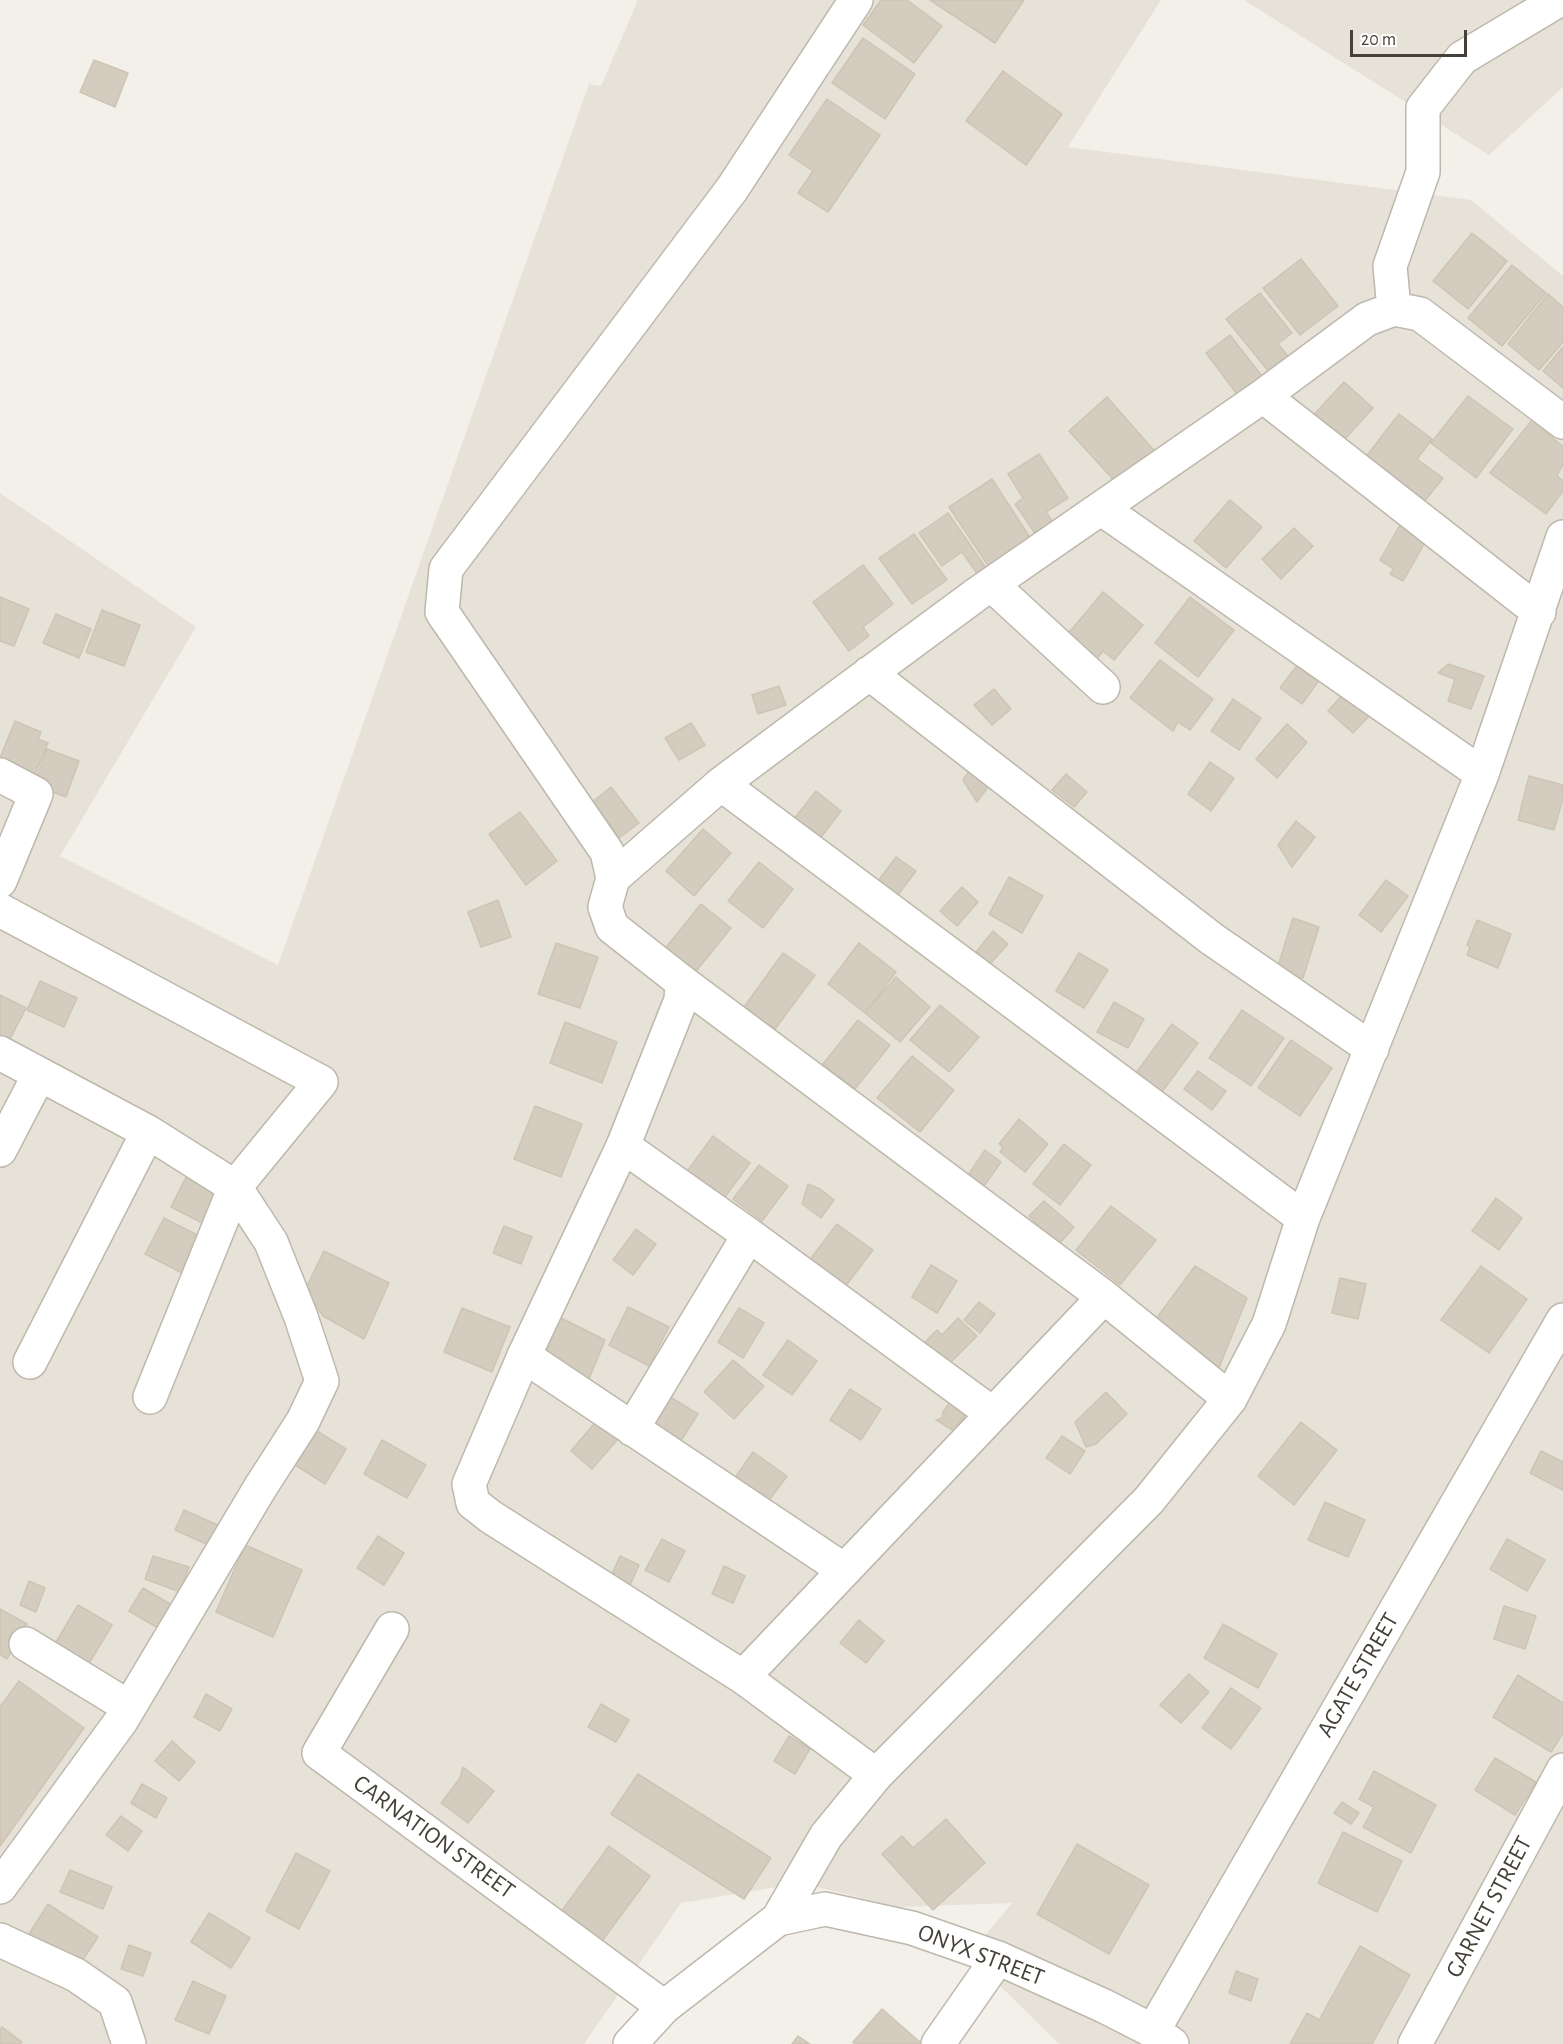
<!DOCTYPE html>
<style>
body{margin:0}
#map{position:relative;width:1563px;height:2044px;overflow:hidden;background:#f3f0e9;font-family:"Alegreya Sans",sans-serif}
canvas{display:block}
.scale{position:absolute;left:1350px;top:30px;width:117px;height:27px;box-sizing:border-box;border:3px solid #464138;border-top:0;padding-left:8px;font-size:18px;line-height:21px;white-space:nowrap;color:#464138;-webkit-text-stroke:4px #fff;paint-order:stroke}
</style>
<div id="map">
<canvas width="1563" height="2044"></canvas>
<div class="scale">20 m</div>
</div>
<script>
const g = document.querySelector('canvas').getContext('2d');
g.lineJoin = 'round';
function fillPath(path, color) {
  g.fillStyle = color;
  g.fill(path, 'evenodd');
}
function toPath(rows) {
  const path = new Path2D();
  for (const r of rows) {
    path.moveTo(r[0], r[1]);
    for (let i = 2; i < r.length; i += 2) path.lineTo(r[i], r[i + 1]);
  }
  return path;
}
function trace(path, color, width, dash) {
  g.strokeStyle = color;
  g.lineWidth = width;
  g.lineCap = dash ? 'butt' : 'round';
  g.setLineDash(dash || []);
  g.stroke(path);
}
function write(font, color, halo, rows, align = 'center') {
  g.font = font + ' "Alegreya Sans",sans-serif';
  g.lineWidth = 6;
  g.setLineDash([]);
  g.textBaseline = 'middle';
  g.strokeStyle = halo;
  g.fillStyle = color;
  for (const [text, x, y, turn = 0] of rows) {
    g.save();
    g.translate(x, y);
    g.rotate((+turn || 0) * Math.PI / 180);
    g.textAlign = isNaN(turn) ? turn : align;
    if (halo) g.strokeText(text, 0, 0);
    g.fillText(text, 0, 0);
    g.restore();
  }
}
fillPath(toPath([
 [638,0,1161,0,1068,147,1471,200,1563,276,1563,2044,1059,2044,969,1955,1012,1903,898,1907,800,1883,681,1903,584,2044,0,2044,0,493,196,627,60,856,278,965,589,84,601,86],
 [1244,0,1563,0,1563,87,1489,155]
]), '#e7e2d8');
const building = toPath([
 [881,0,907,0,942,26,914,63,863,25,881,0],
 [930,0,1024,0,995,43,930,0],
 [863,38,915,74,885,119,832,83,863,38],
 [94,60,128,73,115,107,80,92,94,60],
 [1003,71,1062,114,1026,165,966,121,1003,71],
 [827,99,880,135,828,212,798,193,813,171,789,155,827,99],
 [1472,233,1507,261,1468,309,1433,281,1472,233],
 [1301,259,1338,306,1300,335,1263,288,1301,259],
 [1512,265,1546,293,1502,346,1468,318,1512,265],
 [1260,293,1292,333,1278,344,1294,363,1274,378,1226,319,1260,293],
 [1548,294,1563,307,1563,342,1539,370,1508,344,1548,294],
 [1230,335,1265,380,1240,398,1206,353,1230,335],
 [1563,347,1563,388,1543,371,1563,347],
 [1344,382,1373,408,1342,442,1308,421,1344,382],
 [1468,396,1513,429,1476,478,1431,443,1468,396],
 [1107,397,1158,455,1120,487,1069,431,1107,397],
 [1399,414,1432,439,1417,459,1443,478,1424,502,1365,458,1399,414],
 [1532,420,1563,447,1563,464,1557,476,1563,481,1563,491,1546,514,1490,473,1532,420],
 [1039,454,1068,498,1046,512,1054,524,1036,535,1015,504,1023,498,1008,474,1039,454],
 [992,479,1031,539,989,567,949,507,992,479],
 [1230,500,1262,527,1226,568,1194,541,1230,500],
 [948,513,986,568,978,575,962,552,942,566,919,533,948,513],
 [1400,525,1426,541,1403,581,1390,574,1394,569,1380,560,1400,525],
 [1294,528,1313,546,1281,579,1262,559,1294,528],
 [914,534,947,580,912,604,879,558,914,534],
 [863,565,893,604,863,627,869,636,849,651,813,602,863,565],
 [1103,592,1143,625,1114,660,1103,651,1095,661,1066,636,1103,592],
 [0,597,29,609,14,646,0,641,0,597],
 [1190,597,1234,630,1198,677,1155,643,1190,597],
 [102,610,140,625,124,666,86,652,102,610],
 [56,614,91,629,79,658,43,643,56,614],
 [1160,660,1213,699,1190,730,1178,722,1173,731,1130,698,1160,660],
 [1298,664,1320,679,1302,704,1280,688,1298,664],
 [1448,664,1484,676,1471,709,1448,701,1455,679,1438,673,1448,664],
 [1352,684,1377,708,1353,733,1328,711,1352,684],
 [779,686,786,705,758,714,752,695,779,686],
 [994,689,1011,709,992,725,974,705,994,689],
 [1233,699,1261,718,1239,750,1211,731,1233,699],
 [15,721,41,732,38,739,48,743,32,782,0,769,0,758,15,721],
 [691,723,705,745,679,760,665,738,691,723],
 [1287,724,1307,742,1277,778,1256,759,1287,724],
 [47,749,79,761,66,797,34,785,47,749],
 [1210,762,1234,778,1211,811,1188,794,1210,762],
 [974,764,994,779,977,802,963,780,974,764],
 [1066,774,1087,792,1074,807,1052,790,1066,774],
 [1529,776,1563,785,1563,798,1554,830,1518,820,1529,776],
 [611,787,639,823,619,838,592,802,611,787],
 [816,791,841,811,819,840,794,819,816,791],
 [520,812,557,861,526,885,489,834,520,812],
 [1296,821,1315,837,1292,867,1278,845,1296,821],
 [703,829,731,853,694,896,666,871,703,829],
 [896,857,916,871,895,899,876,884,896,857],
 [759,862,793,889,763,928,728,901,759,862],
 [1009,877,1043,896,1022,933,989,914,1009,877],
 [1386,880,1408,896,1381,932,1359,915,1386,880],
 [962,887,978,902,957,926,940,911,962,887],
 [498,900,511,937,481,947,468,912,498,900],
 [701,904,731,928,693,975,663,951,701,904],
 [1293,918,1319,927,1303,978,1277,969,1293,918],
 [1477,920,1511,934,1498,968,1467,955,1470,947,1467,945,1477,920],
 [993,931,1008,944,990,964,976,952,993,931],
 [556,943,598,957,580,1008,538,994,556,943],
 [859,943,896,972,865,1013,828,984,859,943],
 [783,953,815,975,775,1029,744,1007,783,953],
 [1079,953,1108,970,1084,1008,1056,991,1079,953],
 [896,977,930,1007,900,1042,865,1013,896,977],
 [40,981,77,998,64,1027,27,1010,40,981],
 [0,995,26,1008,8,1043,0,1039,0,995],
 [1114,1002,1144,1019,1128,1048,1097,1032,1114,1002],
 [940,1005,979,1037,949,1072,910,1040,940,1005],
 [1242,1010,1284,1038,1251,1086,1209,1058,1242,1010],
 [858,1020,890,1045,855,1089,823,1064,858,1020],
 [565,1022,617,1042,602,1083,550,1063,565,1022],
 [1172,1024,1198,1043,1162,1092,1136,1073,1172,1024],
 [1291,1040,1332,1068,1300,1116,1258,1088,1291,1040],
 [912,1056,954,1090,920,1132,877,1098,912,1056],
 [1198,1071,1226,1091,1212,1110,1184,1089,1198,1071],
 [535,1106,582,1124,561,1177,514,1159,535,1106],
 [1019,1119,1048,1144,1025,1172,1000,1152,1003,1147,999,1144,1019,1119],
 [713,1136,750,1163,722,1201,685,1174,713,1136],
 [1064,1144,1091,1165,1060,1205,1033,1184,1064,1144],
 [985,1150,1001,1162,975,1199,960,1187,985,1150],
 [759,1165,788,1186,762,1221,733,1199,759,1165],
 [186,1177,228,1199,212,1228,171,1207,186,1177],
 [808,1184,820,1189,834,1200,821,1218,802,1204,808,1184],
 [1496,1198,1522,1218,1499,1250,1472,1231,1496,1198],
 [1044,1201,1074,1227,1051,1253,1031,1235,1039,1226,1029,1216,1044,1201],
 [1111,1206,1156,1240,1120,1285,1076,1250,1111,1206],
 [164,1218,211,1242,192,1278,145,1254,164,1218],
 [837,1224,873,1250,844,1288,808,1262,837,1224],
 [504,1226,532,1237,521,1264,493,1253,504,1226],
 [636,1229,656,1244,633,1275,613,1260,636,1229],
 [324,1251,389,1283,364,1339,323,1316,305,1290,324,1251],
 [931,1265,957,1281,937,1313,912,1297,931,1265],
 [1195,1266,1247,1298,1219,1368,1156,1319,1195,1266],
 [1481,1266,1527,1299,1489,1353,1441,1320,1481,1266],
 [1340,1278,1366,1284,1358,1319,1332,1313,1340,1278],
 [979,1302,995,1314,980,1333,964,1320,979,1302],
 [628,1307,669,1327,649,1366,609,1345,628,1307],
 [462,1308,510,1327,492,1372,444,1352,462,1308],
 [739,1308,764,1323,743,1358,718,1342,739,1308],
 [557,1316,605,1340,584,1391,536,1362,557,1316],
 [958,1318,977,1336,941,1372,918,1349,937,1330,942,1335,958,1318],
 [788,1340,817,1361,792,1395,763,1375,788,1340],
 [733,1360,764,1386,734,1419,704,1392,733,1360],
 [850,1389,881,1409,861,1440,830,1420,850,1389],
 [957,1392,973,1404,954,1431,936,1420,942,1418,943,1412,957,1392],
 [1106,1392,1127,1414,1096,1444,1086,1447,1075,1422,1106,1392],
 [667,1395,698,1414,677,1447,646,1428,667,1395],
 [598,1419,618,1439,592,1469,571,1451,598,1419],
 [1301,1422,1337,1450,1294,1505,1258,1476,1301,1422],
 [317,1431,346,1449,325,1484,295,1465,317,1431],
 [1062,1436,1085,1451,1070,1474,1046,1458,1062,1436],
 [382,1440,426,1465,407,1498,364,1474,382,1440],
 [1541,1451,1563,1462,1563,1490,1530,1473,1541,1451],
 [753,1452,787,1476,765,1506,732,1482,753,1452],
 [1325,1502,1365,1520,1348,1557,1308,1540,1325,1502],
 [184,1510,222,1527,213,1547,175,1530,184,1510],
 [378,1536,404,1553,384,1585,357,1568,378,1536],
 [662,1539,685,1551,669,1582,645,1570,662,1539],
 [1507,1539,1545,1560,1527,1591,1490,1569,1507,1539],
 [245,1545,302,1570,273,1637,216,1612,245,1545],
 [153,1556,189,1567,180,1592,145,1579,153,1556],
 [620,1556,639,1565,627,1592,608,1583,620,1556],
 [724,1566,745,1576,733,1603,712,1594,724,1566],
 [29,1581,45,1588,36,1612,20,1605,29,1581],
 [143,1588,172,1605,158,1628,129,1611,143,1588],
 [78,1605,112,1625,87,1667,53,1647,78,1605],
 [1504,1606,1536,1616,1525,1649,1494,1639,1504,1606],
 [0,1609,27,1624,7,1659,0,1655,0,1609],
 [859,1620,884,1641,866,1663,840,1643,859,1620],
 [1223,1624,1277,1654,1258,1688,1204,1658,1223,1624],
 [1189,1674,1209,1692,1181,1723,1160,1705,1189,1674],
 [1518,1675,1563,1703,1563,1733,1551,1752,1493,1717,1518,1675],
 [19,1681,84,1728,0,1846,0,1707,19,1681],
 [1231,1688,1261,1708,1231,1749,1202,1728,1231,1688],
 [206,1694,232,1709,220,1731,194,1717,206,1694],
 [601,1704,629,1720,616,1742,588,1727,601,1704],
 [789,1736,810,1749,795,1774,774,1761,789,1736],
 [172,1741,195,1762,179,1781,155,1761,172,1741],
 [1495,1758,1536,1782,1515,1815,1475,1790,1495,1758],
 [463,1767,494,1791,468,1823,441,1803,460,1778,463,1767],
 [1374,1771,1436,1805,1411,1853,1363,1827,1374,1807,1359,1799,1374,1771],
 [638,1774,771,1858,744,1899,611,1814,638,1774],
 [142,1784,167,1798,156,1818,131,1803,142,1784],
 [1342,1802,1359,1813,1351,1824,1334,1813,1342,1802],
 [121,1816,142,1831,128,1851,106,1835,121,1816],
 [946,1819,985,1863,933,1910,882,1854,902,1836,913,1848,946,1819],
 [1343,1832,1402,1861,1377,1912,1318,1883,1343,1832],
 [1077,1844,1149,1885,1109,1954,1037,1914,1077,1844],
 [609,1846,650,1876,602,1941,561,1912,609,1846],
 [296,1853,330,1871,299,1929,266,1911,296,1853],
 [70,1870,112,1887,103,1909,60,1892,70,1870],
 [48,1904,98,1937,78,1967,29,1934,48,1904],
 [209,1913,250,1938,231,1968,191,1942,209,1913],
 [129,1945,151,1953,143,1976,121,1969,129,1945],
 [1360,1946,1410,1975,1372,2044,1290,2044,1307,2013,1319,2020,1360,1946],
 [1236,1971,1258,1979,1251,2001,1229,1993,1236,1971],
 [193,1981,226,1996,209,2034,175,2020,193,1981],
 [882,2009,921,2043,920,2044,855,2044,853,2042,882,2009],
 [2,2027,22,2042,20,2044,0,2044,0,2031,2,2027],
 [798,2036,810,2044,792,2044,798,2036]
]);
fillPath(building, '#d4ccbf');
trace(building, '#cec4b3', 1.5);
const minor = toPath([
 [1394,309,1390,266,1423,172,1423,108,1462,58,1559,0],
 [1263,396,1539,612],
 [1102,509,1482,774],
 [992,585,1103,687],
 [869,673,1212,939,1372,1049],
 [0,775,36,794,0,881],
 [721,784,1303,1218],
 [613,878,721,784,843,693,977,594,1263,396,1367,319,1394,309,1420,314,1563,422],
 [0,910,321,1082,235,1187,150,1397],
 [682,982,1104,1297,1230,1399],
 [0,1053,148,1132,235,1187,271,1242,301,1317,322,1381,303,1421,260,1488,121,1721,0,1887],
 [623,1146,749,1235,993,1414],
 [0,1150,39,1075],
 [524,1356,844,1570],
 [30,1362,148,1132],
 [632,1429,749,1235],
 [392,1629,319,1753,664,2007],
 [26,1644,129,1707],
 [743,1677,1104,1297],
 [876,1775,1149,1500,1230,1399,1269,1324,1303,1218,1482,774,1563,537],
 [0,1940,76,1975,115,2002,129,2044],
 [1153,2031,1563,1320],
 [938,2044,998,1958],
 [1415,2044,1563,1770]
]);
const tertiary = toPath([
 [778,1919,825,1909,912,1928,998,1958,1104,2006,1153,2031,1172,2044],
 [630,2044,664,2007,778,1919,826,1836,876,1775,743,1677,491,1517,473,1503,469,1484,524,1356,623,1146,681,1000,682,982,612,927,605,907,613,878,607,852,442,612,446,569,732,189,856,0]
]);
trace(minor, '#beb8ac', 36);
trace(tertiary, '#beb8ac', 36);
trace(minor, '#fff', 33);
trace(tertiary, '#fff', 33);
write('24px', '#464138', '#fff', [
 ["AGATE STREET",1358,1675,-60],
 ["CARNATION STREET",434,1837,36],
 ["GARNET STREET",1489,1907,-62],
 ["ONYX STREET",981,1955,21]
]);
</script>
